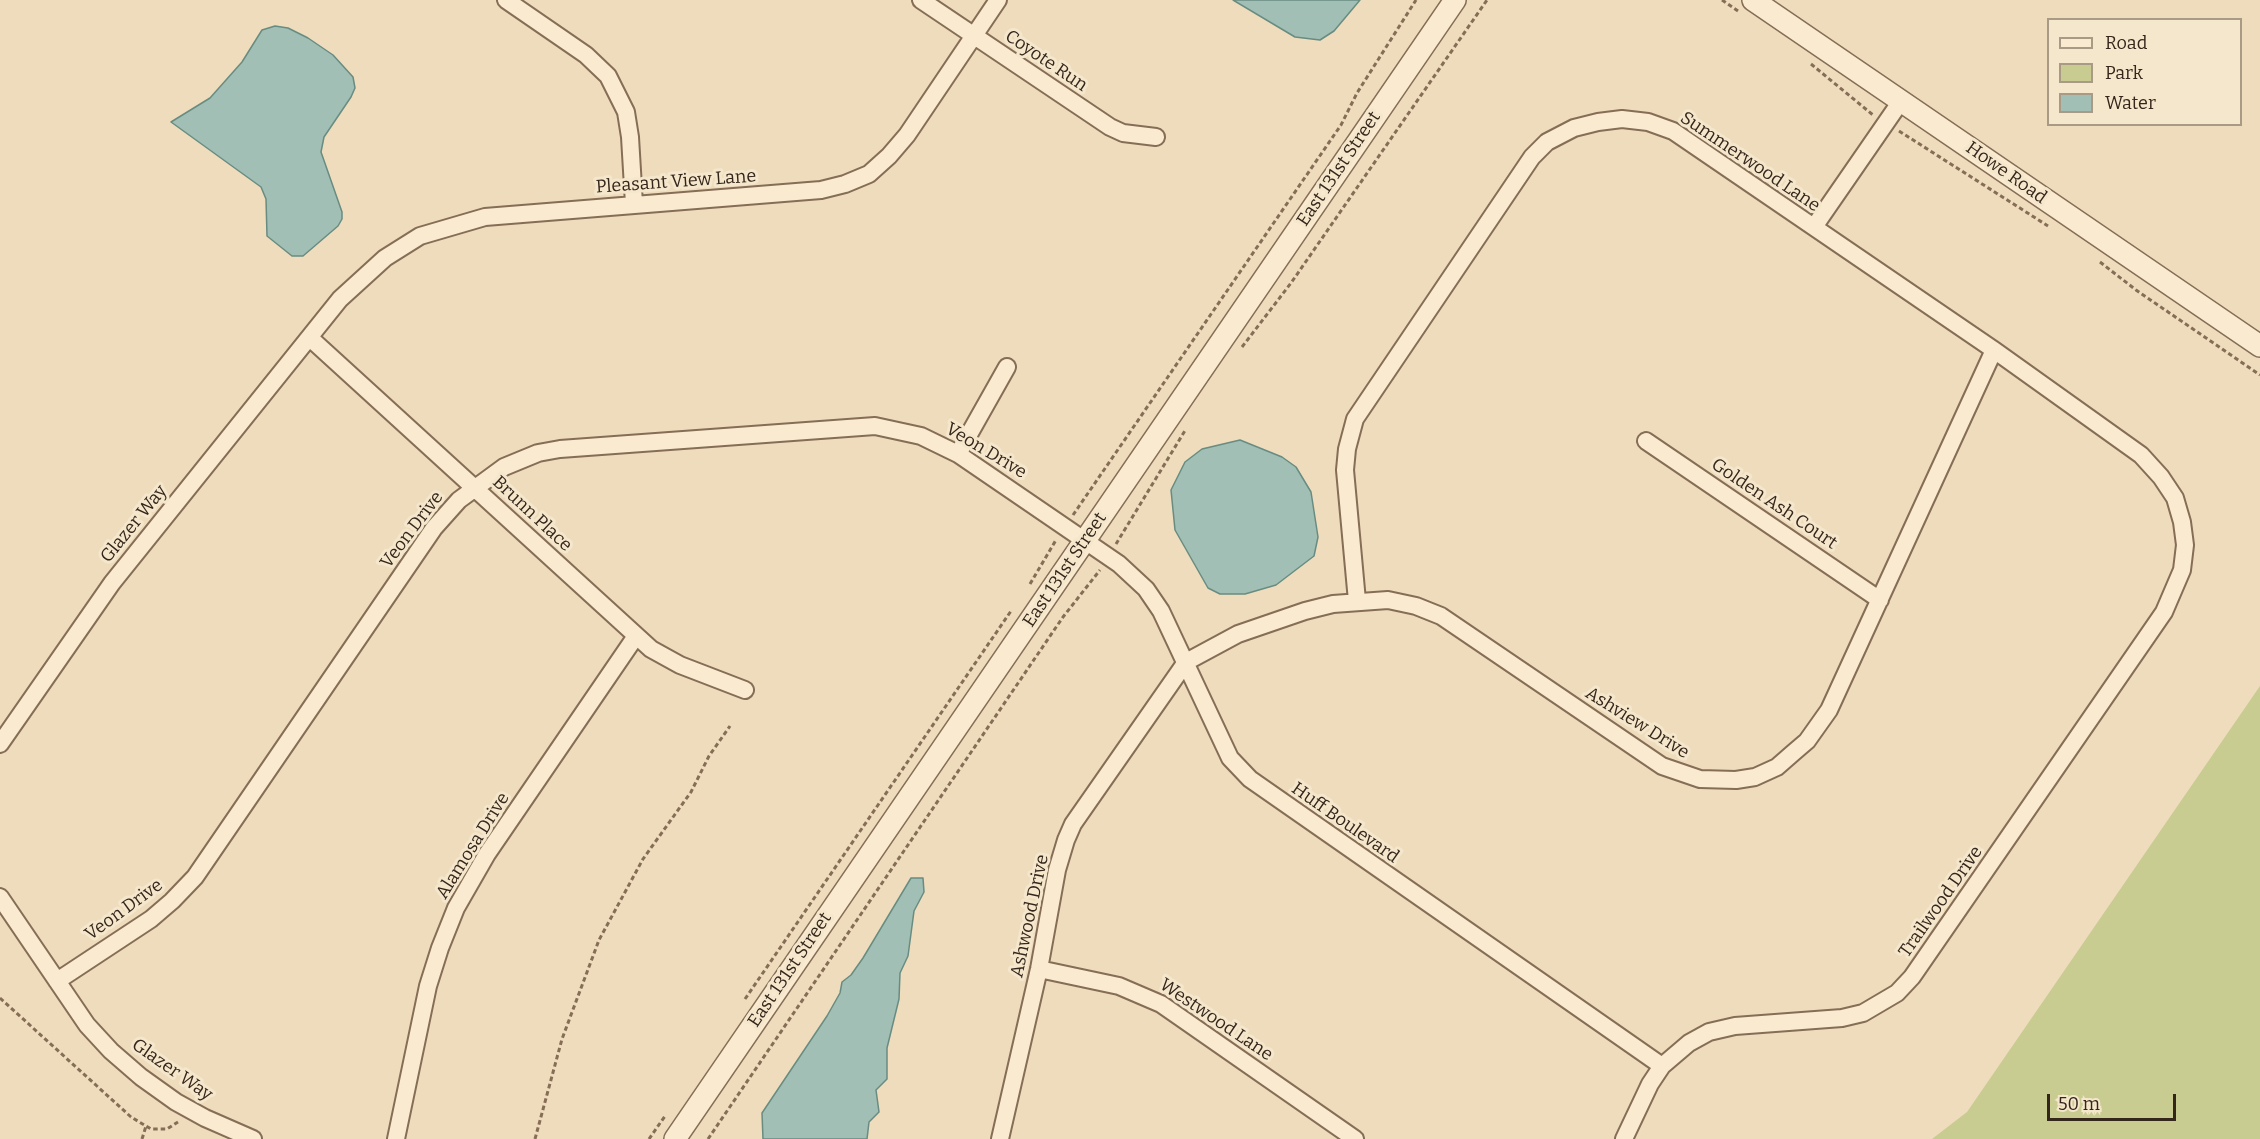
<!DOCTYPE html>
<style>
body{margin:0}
#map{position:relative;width:2260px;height:1139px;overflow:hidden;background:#eedcbd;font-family:Bitter,serif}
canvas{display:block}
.legend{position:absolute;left:2047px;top:18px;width:195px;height:108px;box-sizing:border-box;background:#f5e7cc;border:2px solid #a89a85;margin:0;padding:8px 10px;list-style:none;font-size:18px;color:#35261b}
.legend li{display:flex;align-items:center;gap:12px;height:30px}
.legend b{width:30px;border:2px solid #a89a85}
.scale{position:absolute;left:2047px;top:1094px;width:129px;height:27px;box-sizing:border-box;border:3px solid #35261b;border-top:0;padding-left:8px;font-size:18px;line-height:21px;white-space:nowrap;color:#35261b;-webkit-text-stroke:4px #f5e7cc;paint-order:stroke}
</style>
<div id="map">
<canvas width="2260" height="1139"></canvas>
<ul class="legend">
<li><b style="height:8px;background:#f9ead0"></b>Road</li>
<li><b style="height:16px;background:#c8cc91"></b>Park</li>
<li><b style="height:16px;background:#a1bfb4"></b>Water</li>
</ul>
<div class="scale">50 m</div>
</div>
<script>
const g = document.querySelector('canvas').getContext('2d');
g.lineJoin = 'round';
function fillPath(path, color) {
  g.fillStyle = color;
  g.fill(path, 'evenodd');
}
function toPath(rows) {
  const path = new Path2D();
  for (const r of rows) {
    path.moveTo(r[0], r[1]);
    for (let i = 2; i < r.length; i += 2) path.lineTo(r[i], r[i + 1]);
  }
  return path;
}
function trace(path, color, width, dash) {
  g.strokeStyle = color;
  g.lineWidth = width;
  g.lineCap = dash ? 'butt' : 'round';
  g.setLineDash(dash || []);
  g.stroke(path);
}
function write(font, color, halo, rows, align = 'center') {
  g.font = font + ' Bitter,serif';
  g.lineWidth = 6;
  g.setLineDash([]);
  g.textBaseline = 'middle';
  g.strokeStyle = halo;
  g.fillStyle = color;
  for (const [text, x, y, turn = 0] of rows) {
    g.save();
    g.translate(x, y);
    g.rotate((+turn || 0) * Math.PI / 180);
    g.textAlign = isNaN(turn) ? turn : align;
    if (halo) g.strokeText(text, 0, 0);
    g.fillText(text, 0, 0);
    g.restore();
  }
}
fillPath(toPath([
 [2260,686,2260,1139,1932,1139,1967,1112]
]), '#c8cc91');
const water = toPath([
 [1233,0,1360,0,1334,31,1320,40,1295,37,1233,0],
 [275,26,288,28,308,38,333,55,353,77,355,88,351,97,324,137,321,152,342,212,342,219,338,226,303,256,292,256,267,236,266,199,261,187,171,122,210,98,242,62,262,30,275,26],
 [1240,440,1282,457,1296,467,1311,492,1318,537,1314,556,1276,585,1245,594,1220,594,1208,588,1175,530,1171,490,1185,462,1202,449,1240,440],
 [911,878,923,878,924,892,914,911,908,956,900,973,899,999,887,1048,887,1079,876,1090,879,1112,869,1122,867,1139,763,1139,762,1113,827,1016,840,993,842,982,851,975,863,958,911,878]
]);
fillPath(water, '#a1bfb4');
trace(water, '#688c81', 1.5);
const minor = toPath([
 [506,0,586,55,608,76,626,112,630,137,634,204],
 [921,0,1110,127,1123,133,1156,137],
 [1814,227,1901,101],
 [310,338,651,649,680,665,745,690],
 [1646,441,1880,600],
 [958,454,1007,367],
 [1357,601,1345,470,1347,449,1355,419,1532,157,1547,142,1574,128,1598,122,1622,119,1648,122,1673,131,1994,350,2141,455,2161,477,2175,498,2182,522,2185,545,2182,570,2164,612,1912,977,1897,993,1863,1013,1842,1018,1735,1026,1709,1032,1689,1043,1662,1066,1650,1084,1624,1139],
 [0,744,112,583,340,299,385,258,420,236,485,217,821,190,845,184,869,174,889,156,907,135,998,0],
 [0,897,87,1025,111,1051,141,1077,176,1102,205,1118,253,1139],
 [1039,969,1119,986,1161,1004,1355,1139],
 [57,981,151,919,172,901,195,877,434,528,459,500,504,467,538,453,560,449,875,426,921,436,958,454,1119,564,1146,589,1161,611,1230,758,1250,779,1662,1066],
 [396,1139,428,986,440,948,456,908,487,854,636,636],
 [1000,1139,1039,969,1057,870,1066,840,1073,824,1186,662,1238,634,1305,611,1333,604,1388,600,1416,606,1441,616,1662,766,1700,779,1736,780,1755,777,1777,767,1793,753,1807,741,1829,710,1994,350]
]);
const tertiary = toPath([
 [1753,0,2260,346],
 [675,1139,1455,0]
]);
trace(minor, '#866d56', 20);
trace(tertiary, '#866d56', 24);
trace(toPath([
 [1722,0,1738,11],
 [1811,64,1873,115],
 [1899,131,2048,226],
 [2100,262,2136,290,2260,375],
 [1242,347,1291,283,1487,0],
 [1073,515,1341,125,1357,93,1416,0],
 [1116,544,1186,429],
 [1030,584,1056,540],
 [0,998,131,1117,151,1129,167,1129,178,1122],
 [745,999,1011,611],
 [142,1139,146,1126],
 [535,1139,562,1039,599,940,643,859,691,792,709,756,730,726],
 [649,1139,665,1116],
 [708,1139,1063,617,1100,570]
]), '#866d56', 3, [4.5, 3]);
trace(minor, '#f9ead0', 16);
trace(tertiary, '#f9ead0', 21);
write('18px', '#35261b', '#f5e7cc', [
 ["Coyote Run",1046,61,34],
 ["Summerwood Lane",1750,162,34],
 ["East 131st Street",1339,169,-56],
 ["Howe Road",2006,173,35],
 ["Pleasant View Lane",676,182,-4],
 ["Veon Drive",986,451,31],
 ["Golden Ash Court",1774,504,34],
 ["Brunn Place",532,514,43],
 ["Glazer Way",134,524,-51],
 ["Veon Drive",412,530,-53],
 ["East 131st Street",1065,570,-56],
 ["Ashview Drive",1637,723,32],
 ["Huff Boulevard",1345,823,35],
 ["Alamosa Drive",473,846,-58],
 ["Trailwood Drive",1941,902,-55],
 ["Veon Drive",124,910,-36],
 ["Ashwood Drive",1030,916,-78],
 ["East 131st Street",790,970,-56],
 ["Westwood Lane",1216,1020,34],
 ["Glazer Way",172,1070,35]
]);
</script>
